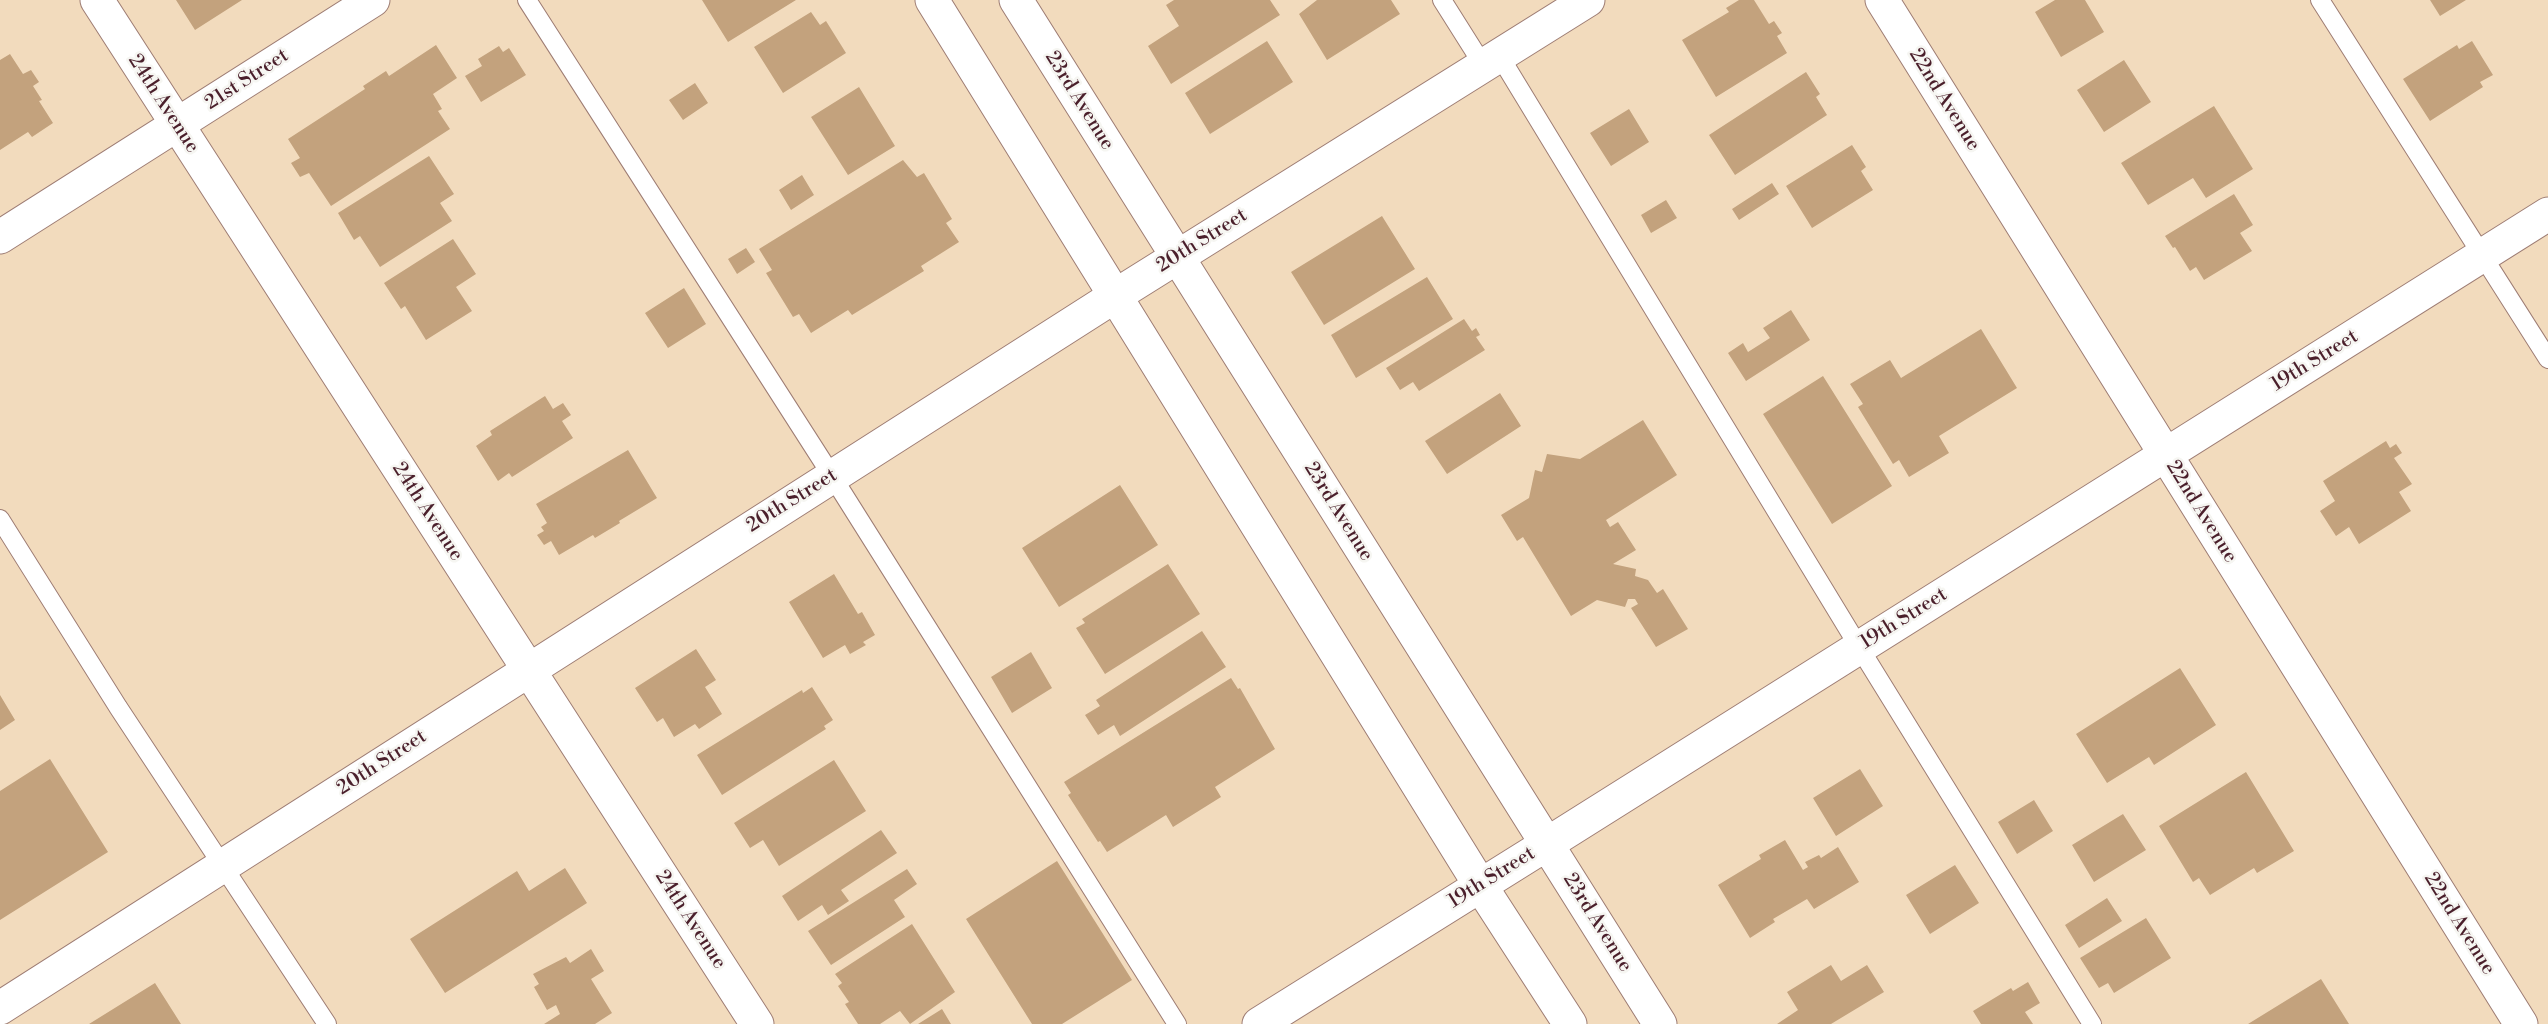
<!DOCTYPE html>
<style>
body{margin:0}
canvas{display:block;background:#f2dbbd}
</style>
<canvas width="2548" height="1024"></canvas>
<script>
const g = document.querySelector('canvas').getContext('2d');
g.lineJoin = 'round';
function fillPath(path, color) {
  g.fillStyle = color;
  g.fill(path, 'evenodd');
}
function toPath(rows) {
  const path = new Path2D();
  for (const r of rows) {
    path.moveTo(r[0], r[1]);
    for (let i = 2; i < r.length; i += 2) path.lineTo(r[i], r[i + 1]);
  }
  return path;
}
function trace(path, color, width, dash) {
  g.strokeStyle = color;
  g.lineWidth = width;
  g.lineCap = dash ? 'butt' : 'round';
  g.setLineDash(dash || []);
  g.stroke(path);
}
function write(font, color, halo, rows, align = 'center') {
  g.font = font + ' "Libre Bodoni",serif';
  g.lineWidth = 5;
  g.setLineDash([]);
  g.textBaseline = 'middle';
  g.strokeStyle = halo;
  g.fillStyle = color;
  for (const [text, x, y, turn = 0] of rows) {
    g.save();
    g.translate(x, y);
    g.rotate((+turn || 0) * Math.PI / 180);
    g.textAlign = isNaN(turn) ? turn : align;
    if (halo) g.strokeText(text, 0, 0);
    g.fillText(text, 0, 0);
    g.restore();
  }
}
fillPath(toPath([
 [176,0,242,0,195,30],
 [702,0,796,0,728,42],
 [1174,0,1270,0,1280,15,1171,84,1148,46,1179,26,1166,5],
 [1317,0,1391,0,1400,14,1327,60,1299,14],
 [1739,0,1754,0,1769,24,1774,21,1782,33,1777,36,1787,53,1716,97,1682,40,1729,12,1726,8],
 [2055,0,2085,0,2104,32,2061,57,2035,12],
 [2430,0,2466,0,2440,16],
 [811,12,820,25,826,21,846,53,783,93,754,47],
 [1267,41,1293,82,1210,134,1185,93],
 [2472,41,2493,75,2480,82,2483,87,2430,121,2403,79,2457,45,2459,49],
 [436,45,457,78,433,94,442,109,438,111,450,129,331,206,309,173,300,177,291,163,300,158,288,139,365,89,363,86,386,71,389,76],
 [499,46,503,52,509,48,526,75,481,102,465,76,482,66,478,59],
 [10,54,23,74,31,70,39,82,33,86,42,100,39,101,53,123,32,137,28,132,0,150,0,60],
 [2124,60,2151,102,2104,132,2077,90],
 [1806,72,1820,94,1816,97,1827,115,1735,175,1709,135],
 [695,83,708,103,683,120,669,100],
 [859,87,895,146,848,175,811,117],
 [2214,106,2253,169,2206,198,2193,178,2148,205,2121,163],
 [1629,109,1649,142,1611,166,1590,133],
 [1852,145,1866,167,1861,171,1873,190,1812,228,1786,186],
 [429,156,454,194,440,203,452,221,380,267,360,236,354,240,338,213],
 [903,160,917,177,924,173,952,219,946,223,959,242,921,266,924,271,852,315,848,310,811,333,799,314,793,317,766,273,772,270,759,249],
 [802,175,814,195,791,210,779,190],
 [1772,183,1779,194,1739,220,1732,209],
 [2234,194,2253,225,2240,233,2252,251,2204,280,2196,267,2190,271,2175,247,2173,248,2165,236],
 [1666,200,1677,218,1651,233,1641,215],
 [1382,216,1415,269,1324,325,1291,272],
 [453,239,476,274,456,287,472,311,426,340,405,306,401,309,384,283],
 [746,248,755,262,737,274,728,259],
 [1427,277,1453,319,1356,378,1331,335],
 [684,288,706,324,668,348,645,313],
 [1791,310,1810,340,1746,381,1728,353,1743,343,1748,352,1770,338,1763,328],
 [1464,319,1472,331,1476,328,1480,335,1476,337,1485,350,1419,391,1413,382,1400,390,1386,368],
 [1981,329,2017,388,1939,436,1949,453,1909,477,1899,460,1893,464,1858,407,1863,404,1850,384,1890,360,1901,378],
 [1823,376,1892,486,1832,524,1763,414],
 [1500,393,1521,426,1447,474,1425,441],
 [545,396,553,409,563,403,571,415,562,421,573,438,512,477,509,473,498,481,476,446,492,435,490,431],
 [1643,420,1677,475,1606,520,1610,527,1618,522,1636,550,1613,564,1636,569,1635,576,1648,580,1657,593,1663,589,1688,629,1656,647,1631,608,1638,604,1635,599,1628,599,1625,607,1597,600,1571,616,1523,537,1517,541,1501,515,1529,498,1535,470,1542,472,1547,454,1580,459],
 [2386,441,2390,448,2396,444,2402,453,2394,458,2412,484,2399,492,2411,511,2359,544,2349,527,2336,536,2320,511,2335,501,2323,481],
 [628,450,657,498,619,521,620,523,595,538,593,535,559,555,551,541,544,545,537,535,544,531,541,527,547,523,536,504],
 [1120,485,1158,545,1059,607,1022,548],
 [1168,564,1200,614,1105,674,1076,628,1085,623,1082,619],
 [834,574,858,614,862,612,875,635,863,642,866,645,850,654,845,645,823,658,789,602],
 [1202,631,1226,667,1120,736,1114,725,1098,735,1085,715,1100,706,1096,700],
 [696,649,716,680,705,687,722,714,699,729,695,724,674,737,663,718,657,722,635,688],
 [1031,652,1052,688,1012,713,991,677],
 [2180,668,2216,725,2154,765,2149,757,2107,783,2076,734],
 [1231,678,1238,689,1240,688,1275,749,1215,787,1221,797,1173,827,1166,815,1107,852,1100,841,1098,842,1068,795,1071,793,1064,782],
 [812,687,833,720,824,726,826,729,722,795,697,755,802,690,803,693],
 [0,695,15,720,0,730],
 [50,759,108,852,0,920,0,791],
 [834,760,866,811,779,866,763,840,750,848,734,823],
 [1860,769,1883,806,1836,836,1813,798],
 [2246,772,2294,851,2257,873,2254,868,2210,895,2199,878,2193,882,2159,826],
 [2034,800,2053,831,2017,854,1998,822],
 [2123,814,2146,850,2094,882,2072,845],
 [881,830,897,853,841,890,849,901,828,915,822,905,798,921,782,896],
 [1785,840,1803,870,1808,867,1805,862,1819,855,1821,858,1838,847,1859,882,1814,909,1807,899,1773,919,1775,922,1750,938,1718,885,1761,859,1759,855],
 [1057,861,1132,980,1062,1024,1032,1024,966,919],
 [1955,865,1979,903,1930,934,1906,895],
 [565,868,587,903,445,993,410,939,517,871,529,891],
 [907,869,917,884,894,900,905,917,831,965,808,931],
 [2107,898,2122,921,2079,948,2065,925],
 [2146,918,2171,958,2114,993,2108,983,2099,988,2080,958],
 [912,924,955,992,910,1024,900,1011,880,1024,858,1024,845,1004,849,1002,838,986,842,983,835,974],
 [591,949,604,971,591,979,612,1013,595,1024,544,1024,560,1014,556,1005,547,1010,534,987,539,984,533,974,566,957,570,963],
 [1831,965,1841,981,1867,965,1884,992,1831,1024,1777,1024,1798,1010,1787,992],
 [2321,979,2349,1024,2248,1024],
 [2028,982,2040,1003,2025,1012,2033,1024,1981,1024,1973,1011,2011,988,2013,991],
 [155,983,181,1024,89,1024],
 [942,1009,951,1024,918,1024]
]), '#c3a27d');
const service = toPath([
 [527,0,832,476,1177,1024],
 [1442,0,1483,65],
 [2320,0,2548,359],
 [1499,55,1859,647,2092,1024],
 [0,519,118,707,327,1024]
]);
const minor = toPath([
 [97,0,757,1024],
 [1882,0,2521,1024],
 [0,237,373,0],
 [1547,844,2548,214],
 [0,1008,1115,296,1588,0]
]);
const tertiary = toPath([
 [932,0,1480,885,1570,1024],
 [1016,0,1660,1024],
 [1259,1024,1547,844]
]);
trace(service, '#9e7d74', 20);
trace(minor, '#9e7d74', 35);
trace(tertiary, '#9e7d74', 35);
trace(service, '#fff', 18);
trace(minor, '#fff', 33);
trace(tertiary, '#fff', 33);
write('20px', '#4a1f2b', '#f6f6f2', [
 ["21st Street",247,80,-33],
 ["22nd Avenue",1944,100,58],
 ["23rd Avenue",1079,101,58],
 ["24th Avenue",163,104,57],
 ["20th Street",1202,241,-32],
 ["19th Street",2315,361,-32],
 ["20th Street",792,501,-32],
 ["24th Avenue",427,512,57],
 ["23rd Avenue",1338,512,58],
 ["22nd Avenue",2201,512,58],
 ["19th Street",1904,619,-32],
 ["20th Street",382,763,-33],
 ["19th Street",1492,878,-32],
 ["24th Avenue",690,920,57],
 ["23rd Avenue",1597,923,58],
 ["22nd Avenue",2459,924,58]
]);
</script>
